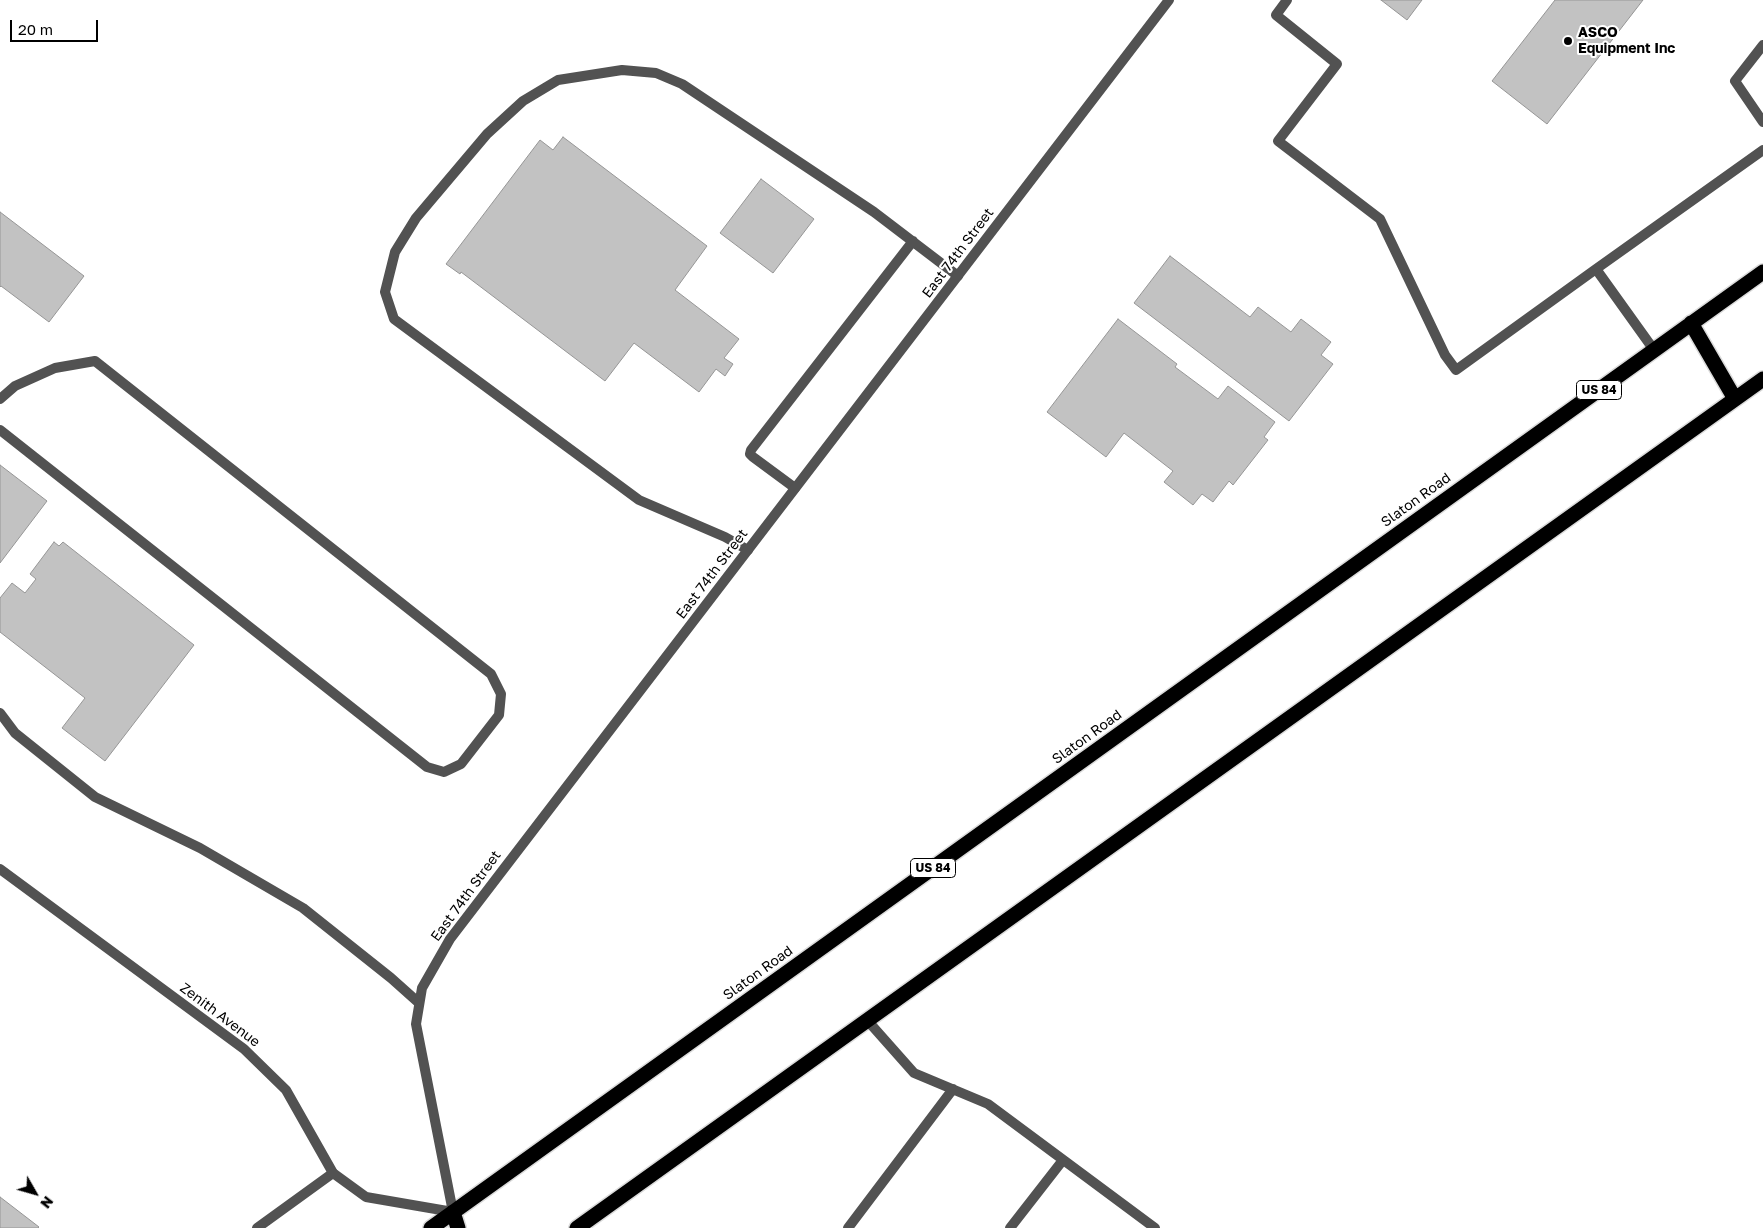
<!DOCTYPE html>
<style>
body{margin:0}
#map{position:relative;width:1763px;height:1228px;overflow:hidden;background:#fff;font-family:"Golos Text",sans-serif}
canvas{display:block}
.north{position:absolute;left:10px;top:1168px;width:50px;height:50px;-webkit-text-stroke:4px #fff;paint-order:stroke;rotate:128deg;font-size:14px;font-weight:700;line-height:20px;text-align:center;color:#000}
.north::after{content:'';display:block;margin:auto;width:18px;height:22px;background:#000;clip-path:polygon(50% 0,100% 100%,50% 72%,0 100%)}
.scale{position:absolute;left:10px;top:20px;width:88px;height:22px;box-sizing:border-box;border:2px solid #000;border-top:0;padding-left:6px;font-size:15px;line-height:18px;white-space:nowrap;color:#000;-webkit-text-stroke:4px #fff;paint-order:stroke}
</style>
<div id="map">
<canvas width="1763" height="1228"></canvas>
<div class="north">N</div>
<div class="scale">20 m</div>
</div>
<script>
const g = document.querySelector('canvas').getContext('2d');
g.lineJoin = 'round';
function fillPath(path, color) {
  g.fillStyle = color;
  g.fill(path, 'evenodd');
}
function toPath(rows) {
  const path = new Path2D();
  for (const r of rows) {
    path.moveTo(r[0], r[1]);
    for (let i = 2; i < r.length; i += 2) path.lineTo(r[i], r[i + 1]);
  }
  return path;
}
function trace(path, color, width, dash) {
  g.strokeStyle = color;
  g.lineWidth = width;
  g.lineCap = dash ? 'butt' : 'round';
  g.setLineDash(dash || []);
  g.stroke(path);
}
function write(font, color, halo, rows, align = 'center') {
  g.font = font + ' "Golos Text",sans-serif';
  g.lineWidth = 4;
  g.setLineDash([]);
  g.textBaseline = 'middle';
  g.strokeStyle = halo;
  g.fillStyle = color;
  for (const [text, x, y, turn = 0] of rows) {
    g.save();
    g.translate(x, y);
    g.rotate((+turn || 0) * Math.PI / 180);
    g.textAlign = isNaN(turn) ? turn : align;
    if (halo) g.strokeText(text, 0, 0);
    g.fillText(text, 0, 0);
    g.restore();
  }
}
const building = toPath([
 [1381,0,1422,0,1407,20,1381,0],
 [1555,0,1643,0,1547,124,1492,81,1555,0],
 [563,137,707,246,675,290,739,339,724,358,733,364,725,376,716,369,699,392,634,343,605,381,461,272,460,274,446,264,540,140,553,150,563,137],
 [761,179,814,219,773,273,720,233,761,179],
 [0,212,84,276,49,322,1,286,0,287,0,212],
 [1170,256,1250,317,1258,307,1291,332,1301,319,1331,342,1321,355,1333,364,1289,421,1134,303,1170,256],
 [1118,319,1177,364,1175,367,1218,399,1228,386,1275,422,1264,437,1268,440,1233,485,1229,481,1213,502,1202,494,1193,505,1164,482,1173,471,1124,433,1106,457,1047,412,1118,319],
 [0,465,47,501,0,563,0,465],
 [54,542,59,546,63,542,194,645,105,761,62,728,85,698,0,632,0,598,12,583,25,593,36,579,30,574,54,542],
 [0,1197,39,1227,38,1228,0,1228,0,1197]
]);
fillPath(building, '#c2c2c2');
trace(building, '#969696', 1);
const highway = toPath([
 [1691,323,1735,399],
 [453,1212,458,1228],
 [431,1228,1763,272],
 [577,1228,1763,379]
]);
trace(highway, '#dbdbdb', 18);
trace(toPath([
 [1287,0,1276,15,1337,64,1278,141,1380,219,1445,355,1456,370,1596,269,1654,350],
 [1763,45,1735,81,1763,122],
 [1596,269,1763,150],
 [0,399,15,386,55,368,95,361,491,674,501,694,499,715,461,764,444,772,427,767,0,430],
 [795,488,753,457,750,454,751,450,913,241],
 [748,550,725,537,639,500,394,319,385,292,395,252,416,218,487,134,523,101,558,80,622,70,656,73,682,84,874,212,958,276],
 [0,713,15,733,95,797,200,848,303,908,391,978,419,1003],
 [867,1020,914,1073,988,1104,1155,1228],
 [257,1228,333,1173],
 [848,1228,953,1089],
 [1010,1228,1063,1160]
]), '#525252', 10);
trace(toPath([
 [0,869,244,1049,286,1090,333,1173,366,1197,453,1212,416,1024,422,988,450,939,1169,0]
]), '#525252', 10);
trace(highway, '#000', 15);
for (const [x, y, r, color] of [
 [1568,41,5,"#000"]
]) {
  const dot = new Path2D();
  dot.arc(x, y, r, 0, 2 * Math.PI);
  g.fillStyle = color;
  g.fill(dot);
  trace(dot, '#fff', 2);
}
for (const [x, y, w] of [
 [1599,390,45],
 [933,868,45]
]) {
  const box = new Path2D();
  box.roundRect(x - w / 2, y - 9.5, w, 19, 4);
  g.fillStyle = '#fff';
  g.fill(box);
  trace(box, '#000', 1);
}
write('bold 12px', '#000', null, [
 ["US 84",1599,390],
 ["US 84",933,868]
]);
write('bold 14px', '#000', '#fff', [
 ["ASCO",1578,33],
 ["Equipment Inc",1578,49]
], 'left');
write('14px', '#000', '#fff', [
 ["East 74th Street",958,253,-53],
 ["Slaton Road",1416,500,-36],
 ["East 74th Street",712,574,-53],
 ["Slaton Road",1087,737,-36],
 ["East 74th Street",466,896,-54],
 ["Slaton Road",758,973,-36],
 ["Zenith Avenue",220,1015,37]
]);
</script>
